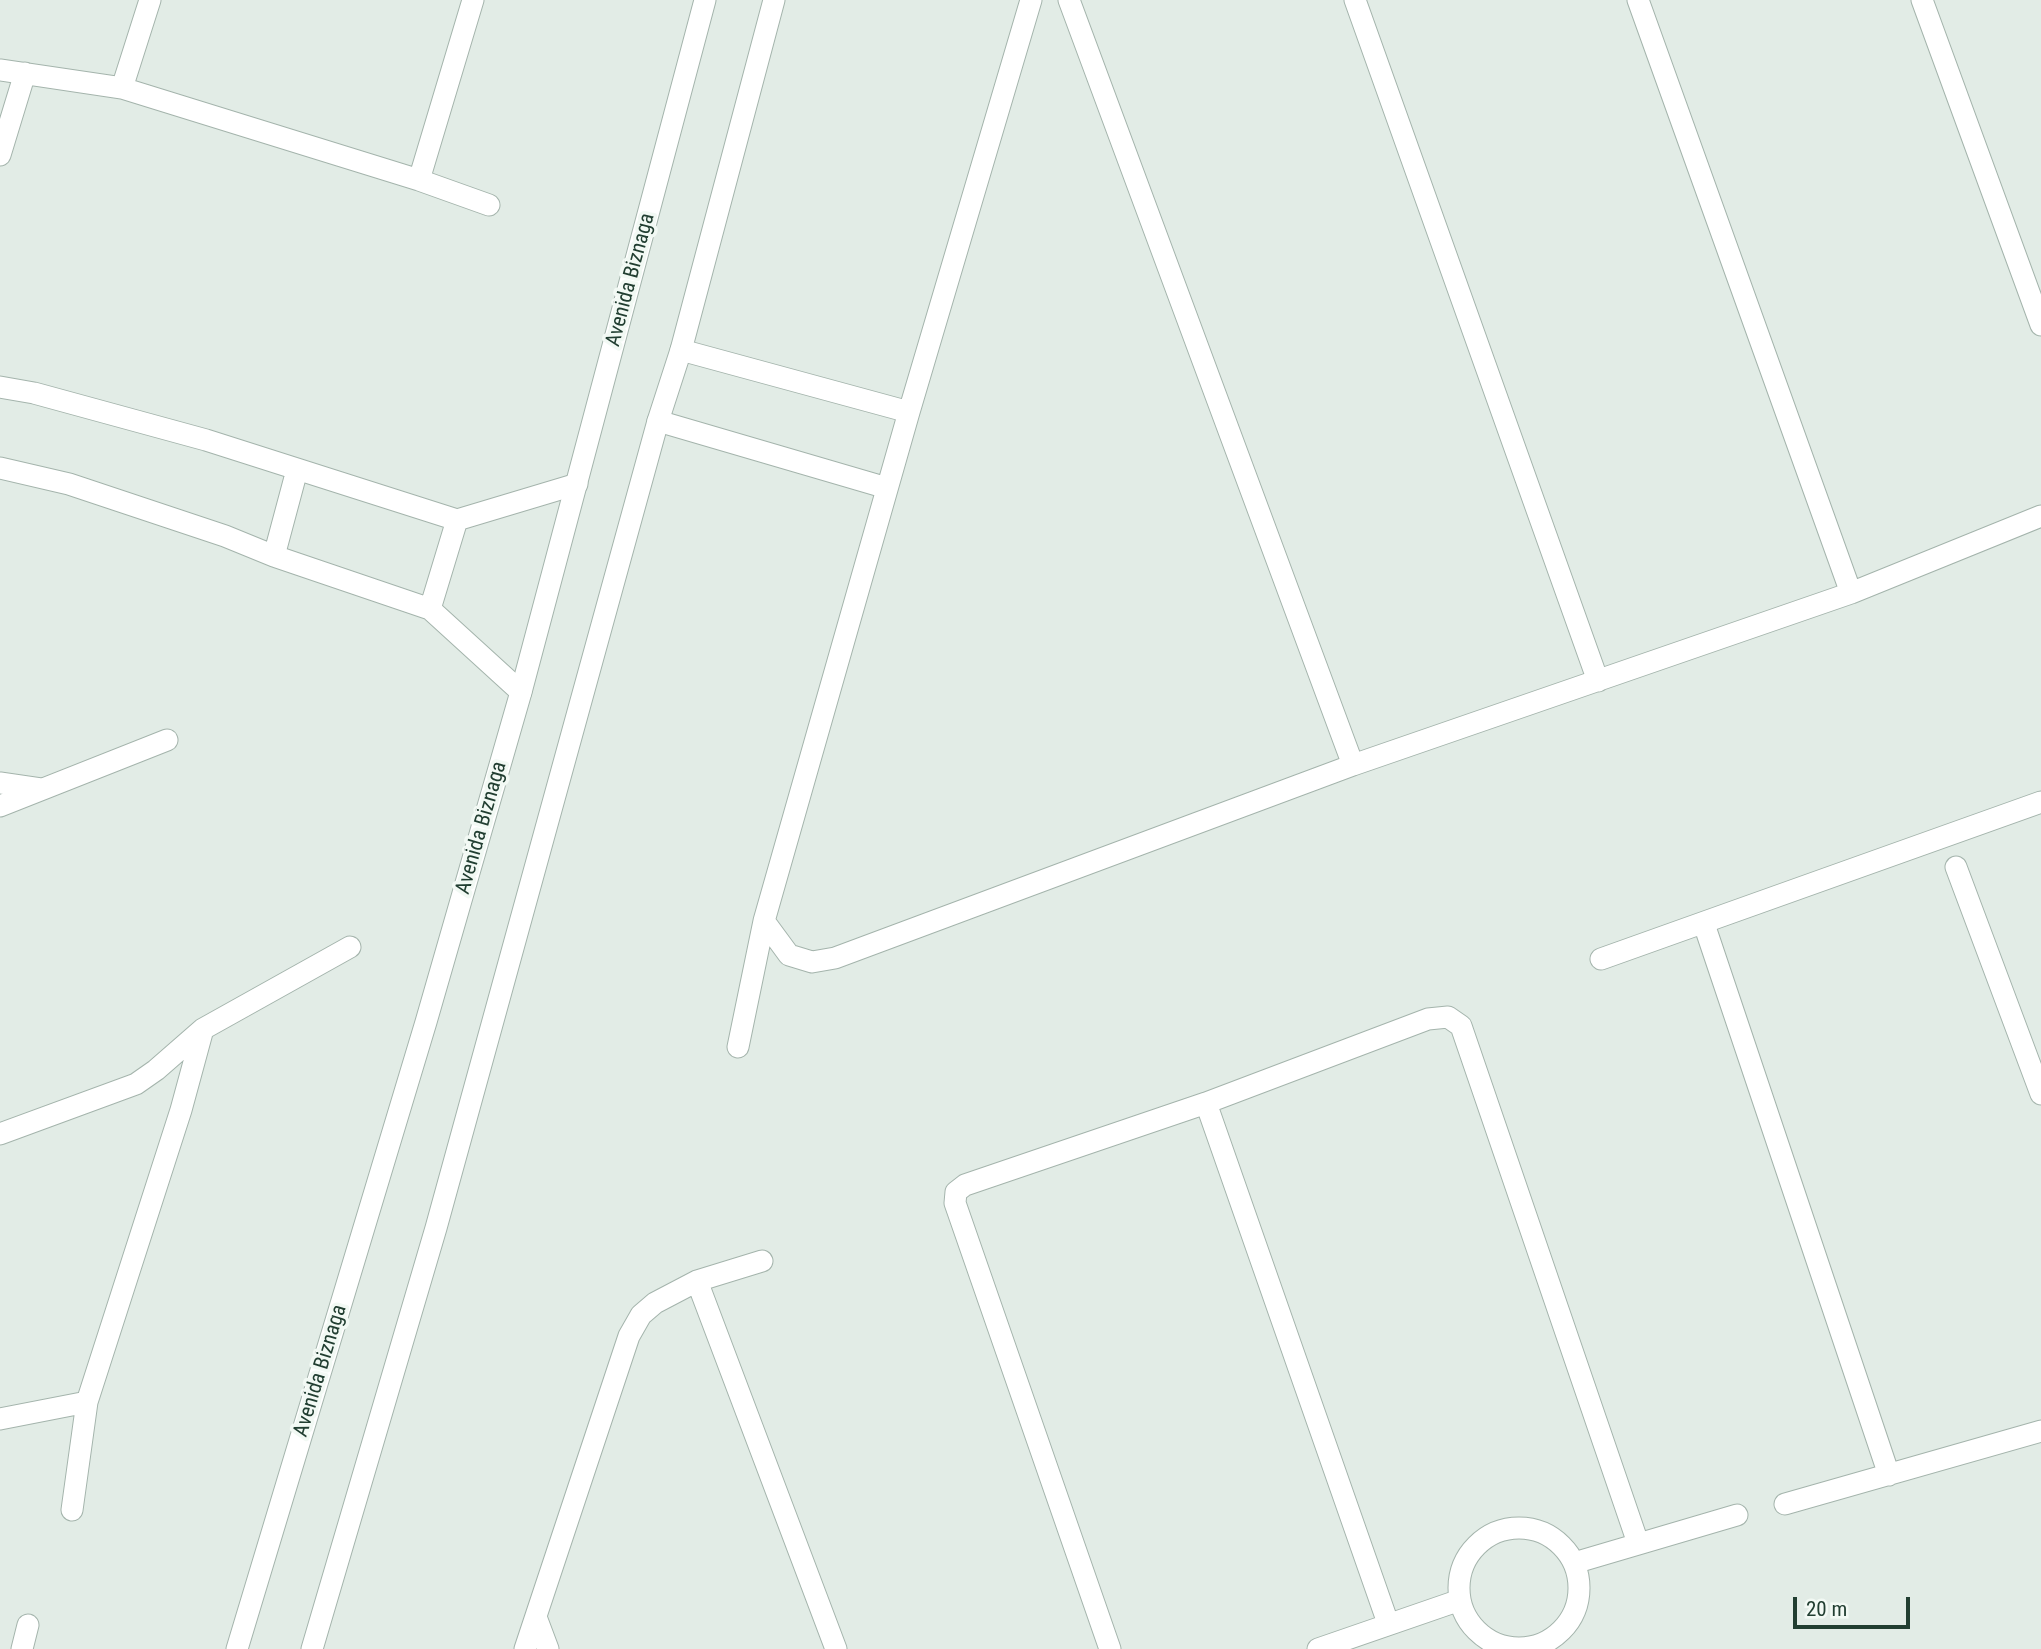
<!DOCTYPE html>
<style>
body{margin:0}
#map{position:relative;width:2041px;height:1649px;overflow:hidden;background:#e2ece6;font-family:"Roboto Condensed",sans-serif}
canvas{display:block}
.scale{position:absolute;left:1793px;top:1597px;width:117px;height:32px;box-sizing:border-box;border:4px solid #213e31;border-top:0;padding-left:9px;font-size:21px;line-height:24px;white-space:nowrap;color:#213e31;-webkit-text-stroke:5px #f2f9f4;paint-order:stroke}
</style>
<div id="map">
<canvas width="2041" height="1649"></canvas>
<div class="scale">20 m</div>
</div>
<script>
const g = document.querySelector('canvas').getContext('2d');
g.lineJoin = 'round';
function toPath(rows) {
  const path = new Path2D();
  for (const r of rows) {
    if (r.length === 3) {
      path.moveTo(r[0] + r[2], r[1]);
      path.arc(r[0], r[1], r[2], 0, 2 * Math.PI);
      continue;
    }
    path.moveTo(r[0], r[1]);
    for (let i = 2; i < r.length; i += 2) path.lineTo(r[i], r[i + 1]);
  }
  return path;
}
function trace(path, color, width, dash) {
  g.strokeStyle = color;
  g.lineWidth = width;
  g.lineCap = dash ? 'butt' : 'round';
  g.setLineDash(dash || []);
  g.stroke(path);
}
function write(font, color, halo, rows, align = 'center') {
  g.font = font + ' "Roboto Condensed",sans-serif';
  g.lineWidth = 7;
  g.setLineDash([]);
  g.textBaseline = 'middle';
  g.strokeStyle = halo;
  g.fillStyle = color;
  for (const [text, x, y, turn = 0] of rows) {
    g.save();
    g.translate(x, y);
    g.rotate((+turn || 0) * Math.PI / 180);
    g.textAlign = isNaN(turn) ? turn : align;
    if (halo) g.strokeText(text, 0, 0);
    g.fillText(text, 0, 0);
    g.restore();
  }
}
const minor = toPath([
 [1069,0,1353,765],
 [1355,0,1598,681],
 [1638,0,1851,593],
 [1922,0,2041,325],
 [0,70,122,88,419,180,489,205],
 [122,88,150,0],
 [0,155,25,73],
 [419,180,473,0],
 [681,350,909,412],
 [0,387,34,393,206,440,457,520,577,484],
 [658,421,887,488],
 [0,468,69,484,225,536,274,556,430,609,521,692],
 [274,556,297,470],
 [430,609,457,520],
 [0,783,41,789],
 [0,806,167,740],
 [1956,867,2041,1094],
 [764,921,789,955,812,962,835,958,1353,765,1851,593,2041,516],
 [1704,924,1889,1475],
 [1601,959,2041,802],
 [738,1047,764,921,909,412,1031,0],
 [1206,1103,1388,1623],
 [0,1134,136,1084,156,1070,203,1029,350,947],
 [697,1281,836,1649],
 [0,1419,87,1402],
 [1785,1504,2041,1431],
 [72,1510,87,1402,181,1110,203,1029],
 [1519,1588,60],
 [1574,1563,1737,1515],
 [536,1617,548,1649],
 [22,1649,28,1625],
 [525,1649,629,1336,641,1315,655,1303,697,1281,762,1261],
 [1110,1649,955,1203,956,1192,965,1185,1206,1103,1428,1019,1448,1017,1461,1026,1638,1543],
 [1318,1649,1460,1600]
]);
const tertiary = toPath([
 [237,1649,426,1022,521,692,705,0],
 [312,1649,436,1228,658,421,681,350,774,0]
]);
trace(minor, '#a4b4ac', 23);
trace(tertiary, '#a4b4ac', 23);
trace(minor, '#fff', 21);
trace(tertiary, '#fff', 21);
write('21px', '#213e31', '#f2f9f4', [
 ["Avenida Biznaga",631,280,-75],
 ["Avenida Biznaga",482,828,-74],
 ["Avenida Biznaga",321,1371,-73]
]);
</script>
